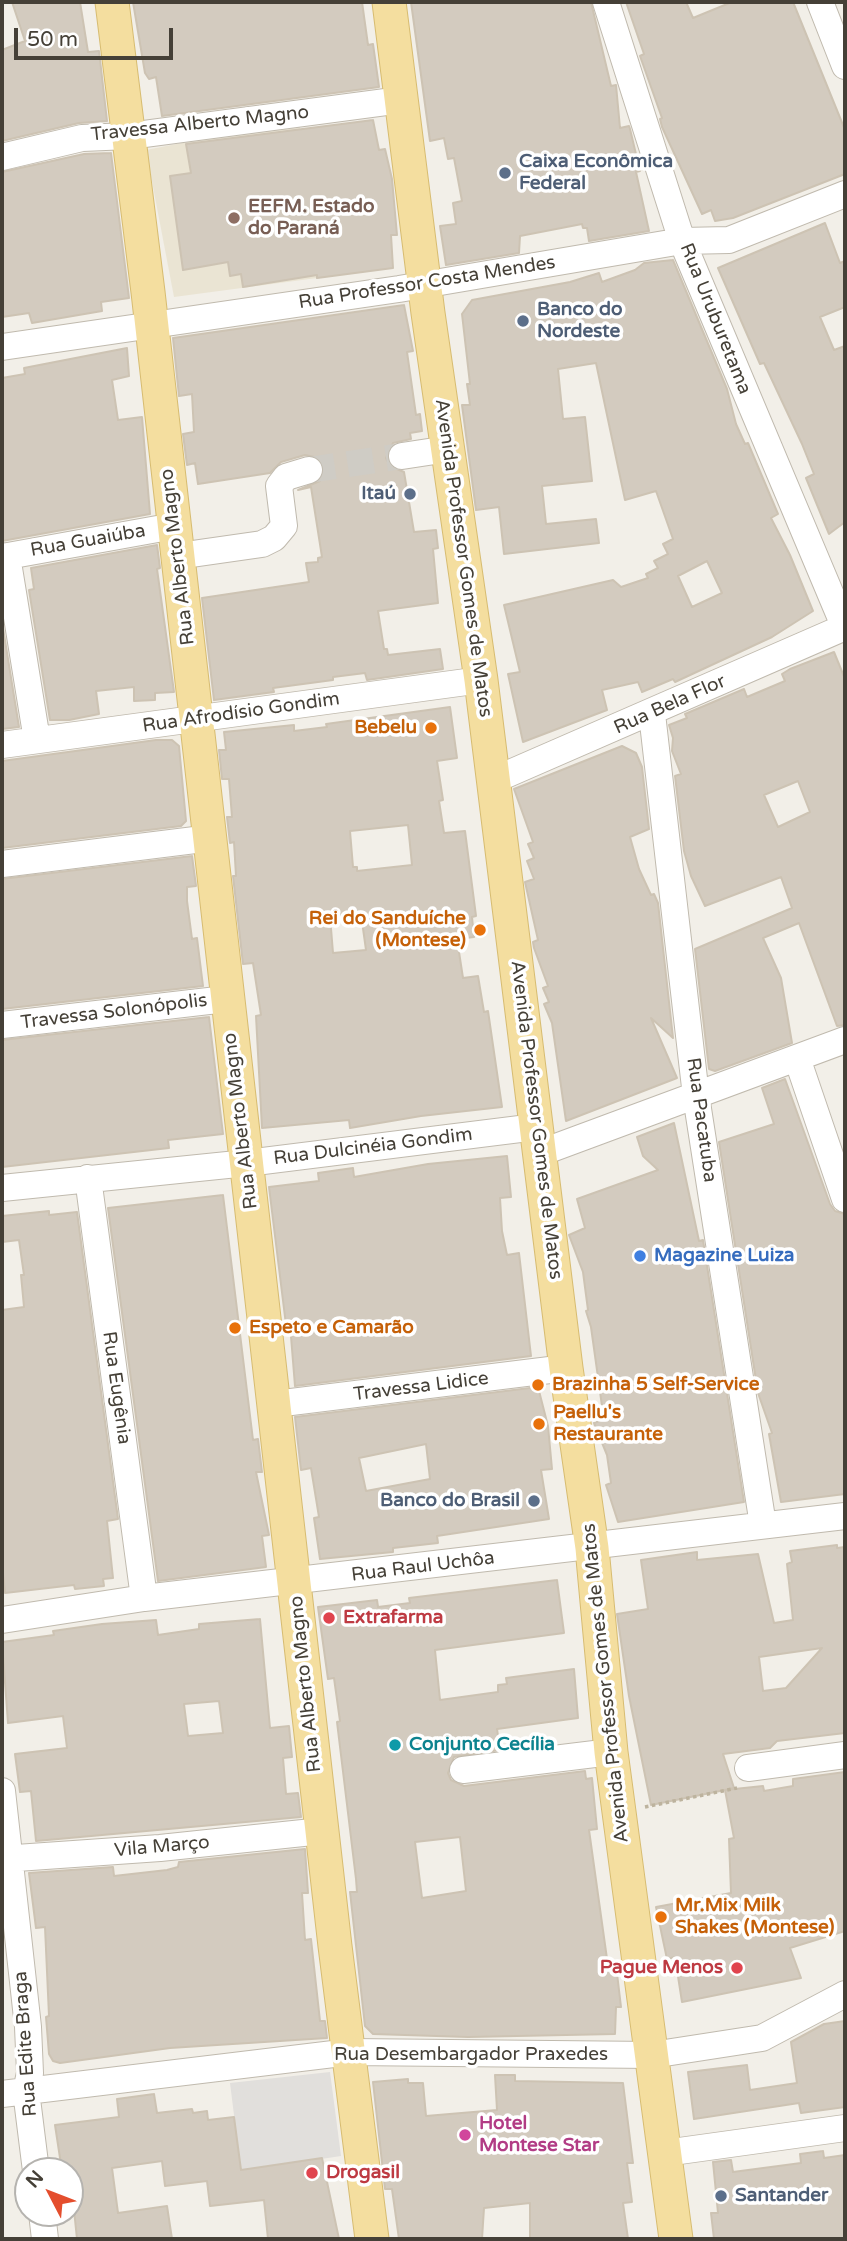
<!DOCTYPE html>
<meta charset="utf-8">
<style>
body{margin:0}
#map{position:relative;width:847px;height:2241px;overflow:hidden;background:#f2efe8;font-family:"Varela Round",sans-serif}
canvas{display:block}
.frame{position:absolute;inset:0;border:4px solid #454037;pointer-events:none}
.north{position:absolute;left:14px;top:2157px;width:70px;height:70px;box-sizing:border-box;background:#fff;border:2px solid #b5b3af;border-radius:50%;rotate:312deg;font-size:19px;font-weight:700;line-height:28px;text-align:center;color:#454037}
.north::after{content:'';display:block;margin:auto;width:24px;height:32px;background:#e44e2d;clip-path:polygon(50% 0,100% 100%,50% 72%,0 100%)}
.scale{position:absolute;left:14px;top:28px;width:159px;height:32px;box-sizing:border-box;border:4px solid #454037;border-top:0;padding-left:9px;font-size:21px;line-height:24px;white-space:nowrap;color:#454037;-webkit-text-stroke:5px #fff;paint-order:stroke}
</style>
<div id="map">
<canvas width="847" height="2241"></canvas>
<div class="frame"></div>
<div class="north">N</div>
<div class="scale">50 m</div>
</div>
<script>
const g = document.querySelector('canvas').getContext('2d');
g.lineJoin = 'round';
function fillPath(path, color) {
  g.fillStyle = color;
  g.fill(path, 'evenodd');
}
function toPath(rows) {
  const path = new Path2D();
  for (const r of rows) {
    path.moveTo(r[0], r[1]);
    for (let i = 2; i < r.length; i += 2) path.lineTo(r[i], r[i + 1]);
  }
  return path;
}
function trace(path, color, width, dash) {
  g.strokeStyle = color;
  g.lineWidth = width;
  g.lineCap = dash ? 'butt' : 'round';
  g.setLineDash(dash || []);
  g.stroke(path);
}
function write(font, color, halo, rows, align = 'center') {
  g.font = font + ' "Varela Round",sans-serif';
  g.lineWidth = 7;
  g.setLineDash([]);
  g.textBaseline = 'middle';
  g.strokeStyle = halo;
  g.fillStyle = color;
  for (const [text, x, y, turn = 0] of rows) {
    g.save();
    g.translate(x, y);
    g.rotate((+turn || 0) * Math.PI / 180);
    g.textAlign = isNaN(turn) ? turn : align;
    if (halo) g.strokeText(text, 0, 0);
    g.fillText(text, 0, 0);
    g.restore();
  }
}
fillPath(toPath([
 [299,120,317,278,174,297,146,150]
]), '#eae4d3');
fillPath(toPath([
 [330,2072,341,2156,241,2171,230,2083]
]), '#e1dfdc');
const building = toPath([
 [12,2,80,2,88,52,99,51,107,121,79,123,2,141,2,50,25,41,12,2],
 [133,2,362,2,368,45,373,44,379,87,162,116,156,77,149,79,145,73,133,2],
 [411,2,591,2,611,86,616,85,620,128,629,126,630,129,640,171,636,172,649,231,589,241,587,228,583,228,582,224,520,236,519,253,446,265,440,226,456,224,453,203,462,201,454,158,448,159,444,138,430,141,411,2],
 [626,2,686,2,693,18,732,2,793,2,845,130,845,174,733,218,715,221,711,210,702,214,662,127,660,119,662,118,640,56,644,54,626,2],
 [373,120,379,150,385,149,392,179,397,235,391,235,393,268,317,278,317,275,243,287,241,274,230,276,228,262,183,270,170,176,191,173,186,144,373,120],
 [111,153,129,298,101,302,102,311,32,323,29,313,2,317,2,172,84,154,111,153],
 [825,223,840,263,845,261,845,307,820,317,834,350,845,346,845,522,829,534,806,478,814,474,802,444,764,363,760,364,718,268,825,223],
 [673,260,727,389,736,424,745,444,748,443,778,514,771,518,790,555,813,611,772,637,675,682,673,679,642,692,638,682,602,690,607,710,523,742,508,674,520,672,504,605,613,580,621,587,648,578,646,574,658,568,654,561,668,554,663,544,673,539,656,491,625,500,596,363,558,369,563,419,585,417,592,481,542,486,546,524,596,519,599,543,504,554,499,507,476,510,462,405,470,405,467,384,470,384,462,314,472,300,570,282,599,273,602,282,635,270,644,263,673,260],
 [707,561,722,593,692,607,678,576,707,561],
 [404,305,413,351,407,352,416,415,420,414,422,431,410,433,411,439,393,443,386,458,390,466,404,472,414,532,436,530,438,548,433,549,438,603,378,611,384,649,387,649,388,655,440,649,443,669,367,680,365,673,333,677,333,680,273,688,274,692,214,700,202,598,309,582,306,563,318,562,318,558,322,557,311,487,298,490,320,481,324,466,319,458,305,455,281,462,270,473,198,484,195,463,187,465,183,434,194,432,192,394,179,396,173,338,404,305],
 [127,348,129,376,112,380,118,420,142,417,150,514,2,541,2,378,25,374,24,368,127,348],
 [157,545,160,568,157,569,174,692,155,693,155,700,134,701,134,687,96,691,99,714,69,720,50,720,29,590,34,589,31,568,157,545],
 [2,622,19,727,2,729,2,622],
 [834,652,845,679,845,1025,837,1026,799,923,763,938,781,978,792,1043,715,1071,709,1069,695,949,792,908,781,877,705,906,691,876,684,851,675,776,681,774,672,751,673,738,669,725,687,718,685,714,744,689,747,697,785,681,782,674,790,669,834,652],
 [798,781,810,812,778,827,764,795,798,781],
 [450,707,457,758,437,761,443,800,439,801,444,833,465,831,476,916,472,917,474,937,457,939,463,978,478,976,484,1012,488,1011,502,1107,421,1116,350,1128,349,1120,262,1128,256,1016,261,1015,253,963,243,964,233,876,236,876,234,842,230,843,227,817,232,817,229,779,222,779,219,750,226,750,224,732,294,725,294,731,327,727,326,724,450,707],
 [408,825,412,865,357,871,357,867,353,867,350,831,408,825],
 [361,914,366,950,333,953,330,916,361,914],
 [156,740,172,740,179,746,186,821,181,826,2,848,2,761,156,740],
 [622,746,636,753,642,767,649,829,630,837,639,869,651,895,654,894,658,903,673,1038,651,1018,677,1078,566,1121,552,1023,544,1004,549,1002,543,988,548,986,534,948,533,942,538,940,525,882,534,879,527,861,534,858,528,844,533,842,514,789,622,746],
 [192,856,196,886,187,887,187,901,192,939,197,938,203,986,2,1009,2,879,192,856],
 [209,1017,223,1134,168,1140,169,1148,2,1167,2,1040,209,1017],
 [785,1079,830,1204,835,1211,845,1214,845,1494,781,1502,769,1434,772,1433,758,1393,719,1142,774,1124,762,1088,785,1079],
 [674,1123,699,1241,703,1240,744,1502,618,1522,606,1485,611,1483,607,1455,594,1423,602,1420,602,1406,591,1327,586,1311,588,1310,583,1272,569,1235,585,1228,577,1199,658,1170,643,1156,637,1137,674,1123],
 [507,1156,511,1197,500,1198,502,1231,507,1255,519,1253,531,1356,295,1386,290,1324,286,1325,269,1187,319,1181,318,1173,353,1168,354,1177,428,1164,507,1156],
 [223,1195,253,1440,258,1439,262,1472,256,1472,269,1535,262,1536,266,1567,158,1581,108,1208,223,1195],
 [49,1211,49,1215,77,1212,118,1519,107,1521,113,1578,103,1579,104,1586,75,1589,74,1585,5,1593,2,1563,2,1310,24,1307,21,1275,24,1275,19,1240,2,1242,2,1216,49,1211],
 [538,1387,548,1426,552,1469,541,1470,549,1519,437,1536,438,1543,393,1548,393,1552,320,1559,314,1518,319,1517,311,1468,301,1470,295,1417,538,1387],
 [426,1444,430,1479,366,1491,359,1458,426,1444],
 [837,1545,837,1548,845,1547,845,1733,777,1741,770,1748,723,1754,734,1788,725,1790,763,1786,764,1791,793,1786,793,1779,845,1772,845,1931,790,1948,801,1978,682,2002,675,1957,667,1959,656,1907,731,1893,729,1839,734,1838,725,1790,651,1805,629,1696,617,1614,648,1609,641,1560,697,1552,697,1560,758,1554,774,1623,793,1620,787,1564,792,1562,790,1551,837,1545],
 [822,1648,786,1688,763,1691,759,1657,822,1648],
 [557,1580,564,1633,435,1650,440,1700,498,1692,498,1685,507,1684,506,1678,574,1669,578,1718,497,1729,500,1750,454,1757,448,1773,451,1780,464,1786,585,1771,586,1779,592,1778,597,1829,589,1830,608,1966,616,1965,621,2007,616,2007,615,2034,468,2037,373,2034,365,2026,350,1892,357,1892,356,1879,337,1722,340,1721,334,1678,328,1679,318,1607,377,1600,378,1607,410,1603,409,1598,557,1580],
 [460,1837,466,1891,422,1898,415,1842,460,1837],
 [260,1619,270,1728,289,1726,292,1757,283,1758,286,1794,298,1793,301,1817,36,1841,31,1791,20,1792,15,1754,67,1748,63,1716,8,1723,2,1642,54,1635,53,1631,102,1624,156,1620,158,1635,199,1629,199,1624,260,1619],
 [219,1701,223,1733,188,1736,184,1704,219,1701],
 [305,1849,308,1893,302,1893,305,1940,311,1939,320,2021,325,2021,327,2038,170,2048,60,2063,53,2061,49,2054,46,2017,49,2016,45,1927,36,1928,29,1873,113,1867,114,1876,167,1870,178,1867,179,1862,305,1849],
 [845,2021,845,2107,801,2113,799,2103,694,2119,688,2072,747,2065,750,2090,797,2083,791,2042,824,2024,845,2021],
 [495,2075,515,2075,515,2081,623,2083,633,2163,627,2163,632,2202,623,2203,628,2239,530,2239,530,2203,484,2208,482,2239,399,2239,392,2189,385,2189,373,2082,408,2079,408,2083,423,2083,426,2116,497,2110,495,2075],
 [154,2094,157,2113,192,2109,193,2113,207,2111,208,2120,234,2117,241,2170,322,2158,339,2239,268,2239,264,2200,210,2206,207,2181,165,2186,162,2161,112,2168,118,2213,167,2206,172,2239,77,2239,70,2171,62,2171,55,2125,119,2117,117,2099,154,2094],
 [823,2151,824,2158,845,2155,845,2239,714,2239,711,2213,718,2213,713,2162,731,2160,733,2172,801,2163,800,2154,823,2151]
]);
fillPath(building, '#d3cbbf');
trace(building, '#cdc3b3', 2);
trace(toPath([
 [309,470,402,456]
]), '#cfccc5', 26, [26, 13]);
const minor = toPath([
 [606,2,682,241,845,628],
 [820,2,845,66],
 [2,157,82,138,129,136,401,100],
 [2,347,399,289,682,241,729,240,845,194],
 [402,456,448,449],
 [7,556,37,740],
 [178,556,262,544,274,538,284,526,279,486,286,477,309,470],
 [2,557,174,526],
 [652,714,696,1096,763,1525],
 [2,745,481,680],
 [494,780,845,627],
 [2,864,211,838],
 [2,1025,226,999],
 [797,1058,845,1199],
 [540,1153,845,1040],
 [88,1178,144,1598],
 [2,1188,247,1163,536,1127],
 [275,1404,566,1368],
 [2,1620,144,1598,845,1516],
 [748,1768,845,1755],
 [463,1770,611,1752],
 [2,1791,28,2027,30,2073,26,2091,36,2171],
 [2,1859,160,1848,322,1831],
 [2,2094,350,2052,652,2055,762,2038,845,1994],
 [665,2153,845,2128],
 [42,2213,45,2239]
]);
const major = toPath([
 [112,2,148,292,335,1946,372,2239],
 [389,2,428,313,481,680,566,1368,592,1548,611,1752,676,2239]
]);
trace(minor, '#c0baae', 28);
trace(major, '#d7bc71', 35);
trace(toPath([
 [645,1807,737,1788]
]), '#bdb39e', 3.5, [3.5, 3.5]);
trace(minor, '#fff', 26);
trace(major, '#f4de9f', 33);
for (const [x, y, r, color] of [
 [505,173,7,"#5c6f8a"],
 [234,218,7,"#8d6e63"],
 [523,321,7,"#5c6f8a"],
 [410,494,7,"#5c6f8a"],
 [431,728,7,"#e8710a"],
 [480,930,7,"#e8710a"],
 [640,1256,7,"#3f7fe0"],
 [235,1328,7,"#e8710a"],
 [538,1385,7,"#e8710a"],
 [539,1424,7,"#e8710a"],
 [534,1501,7,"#5c6f8a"],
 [329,1618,7,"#e0444e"],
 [395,1745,7,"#0f9aa8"],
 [661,1917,7,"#e8710a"],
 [737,1968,7,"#e0444e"],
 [465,2135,7,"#d1479c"],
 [312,2173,7,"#e0444e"],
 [721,2196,7,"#5c6f8a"]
]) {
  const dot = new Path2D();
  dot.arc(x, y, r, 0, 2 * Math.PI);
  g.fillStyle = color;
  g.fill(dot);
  trace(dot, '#fff', 2.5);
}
write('19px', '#454037', '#fff', [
 ["Travessa Alberto Magno",200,124,-6],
 ["Rua Professor Costa Mendes",427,283,-9],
 ["Rua Uruburetama",715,319,68],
 ["Rua Guaiúba",88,541,-10],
 ["Rua Alberto Magno",178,557,-97],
 ["Avenida Professor Gomes de Matos",463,558,82],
 ["Rua Bela Flor",670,705,-24],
 ["Rua Afrodísio Gondim",241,713,-8],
 ["Travessa Solonópolis",114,1012,-7],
 ["Avenida Professor Gomes de Matos",536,1120,83],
 ["Rua Pacatuba",701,1120,82],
 ["Rua Alberto Magno",241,1121,-97],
 ["Rua Dulcinéia Gondim",373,1147,-7],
 ["Travessa Lidice",421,1387,-7],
 ["Rua Eugênia",116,1388,82],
 ["Rua Raul Uchôa",423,1567,-7],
 ["Avenida Professor Gomes de Matos",606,1683,-96],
 ["Rua Alberto Magno",306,1684,-96],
 ["Vila Março",162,1847,-5],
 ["Rua Edite Braga",26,2044,-94],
 ["Rua Desembargador Praxedes",471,2055]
]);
write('bold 19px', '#4e5e75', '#fff', [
 ["Caixa Econômica",519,162],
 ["Federal",519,184],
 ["Banco do",537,310],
 ["Nordeste",537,332],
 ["Itaú",396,494,"right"],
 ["Banco do Brasil",520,1501,"right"],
 ["Santander",735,2196]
], 'left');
write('bold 19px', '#785e54', '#fff', [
 ["EEFM. Estado",248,207],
 ["do Paraná",248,229]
], 'left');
write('bold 19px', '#c56008', '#fff', [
 ["Bebelu",417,728,"right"],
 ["Rei do Sanduíche",466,919,"right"],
 ["(Montese)",466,941,"right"],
 ["Espeto e Camarão",249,1328],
 ["Brazinha 5 Self-Service",552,1385],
 ["Paellu's",553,1413],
 ["Restaurante",553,1435],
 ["Mr.Mix Milk",675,1906],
 ["Shakes (Montese)",675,1928]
], 'left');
write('bold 19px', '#366cbe', '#fff', [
 ["Magazine Luiza",654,1256]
], 'left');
write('bold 19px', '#be3a42', '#fff', [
 ["Extrafarma",343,1618],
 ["Pague Menos",723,1968,"right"],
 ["Drogasil",326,2173]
], 'left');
write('bold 19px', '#0d838f', '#fff', [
 ["Conjunto Cecília",409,1745]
], 'left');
write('bold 19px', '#b23c85', '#fff', [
 ["Hotel",479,2124],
 ["Montese Star",479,2146]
], 'left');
</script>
